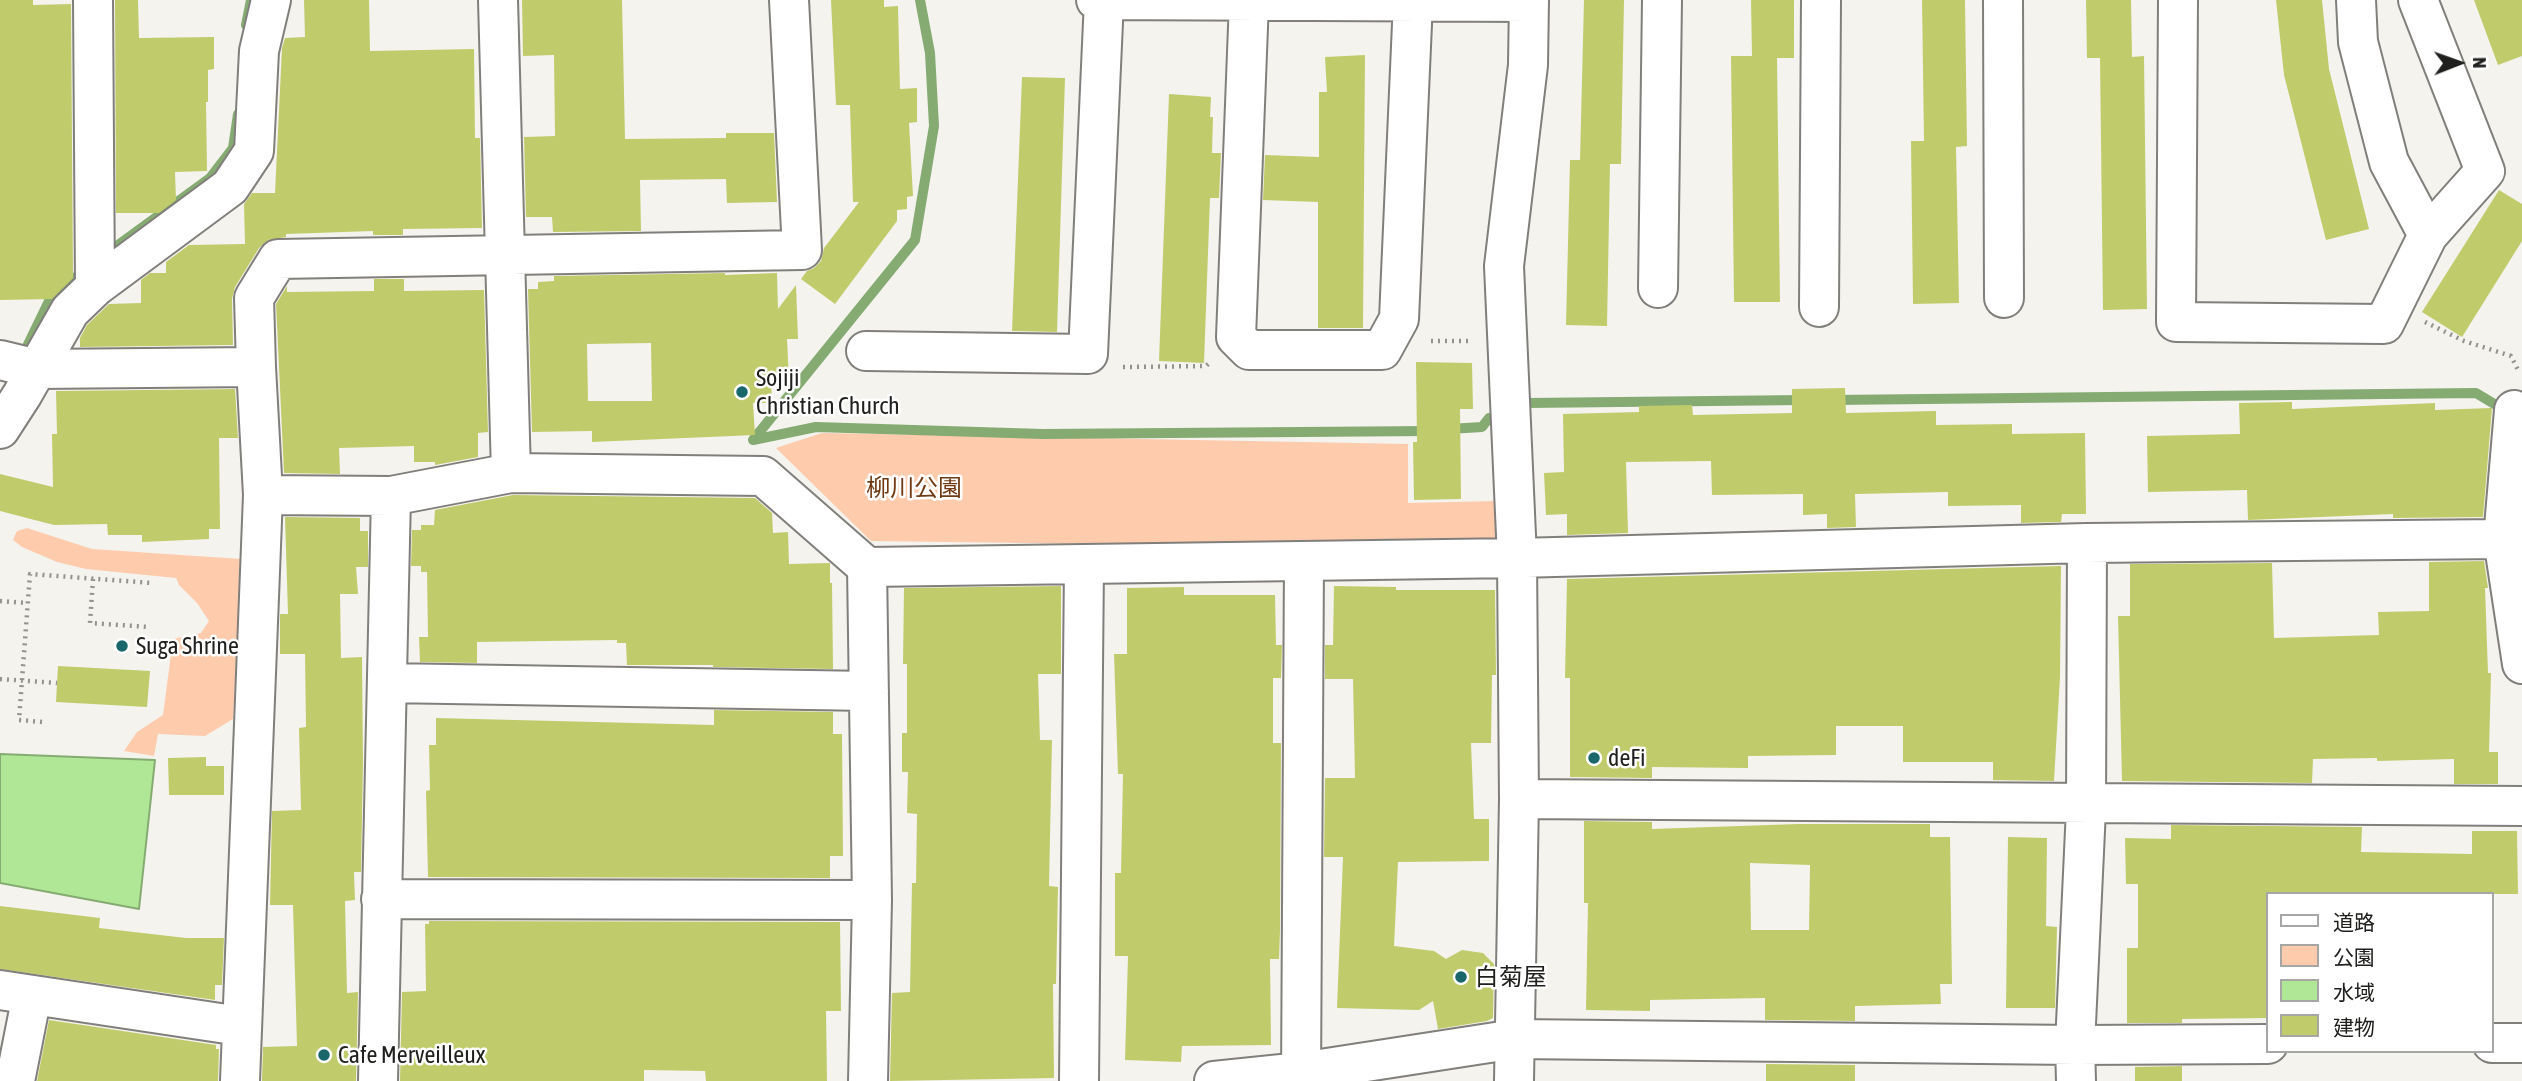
<!DOCTYPE html>
<meta charset="utf-8">
<style>
body{margin:0}
#map{position:relative;width:2522px;height:1081px;overflow:hidden;background:#f4f3ee;font-family:"Asap Condensed","Noto Sans JP",sans-serif}
canvas{display:block}
.legend{position:absolute;left:2266px;top:892px;width:228px;height:161px;box-sizing:border-box;background:#fff;border:2px solid #a6a6a5;margin:0;padding:9px 12px;list-style:none;font-size:21px;color:#20201e}
.legend li{display:flex;align-items:center;gap:14px;height:35px}
.legend b{width:35px;border:2px solid #a6a6a5}
.north{position:absolute;left:2424px;top:28px;width:70px;height:70px;-webkit-text-stroke:5px #fff;paint-order:stroke;rotate:89deg;font-size:19px;font-weight:700;line-height:28px;text-align:center;color:#20201e}
.north::after{content:'';display:block;margin:auto;width:24px;height:32px;background:#20201e;clip-path:polygon(50% 0,100% 100%,50% 72%,0 100%)}
</style>
<div id="map">
<canvas width="2522" height="1081"></canvas>
<ul class="legend">
<li><b style="height:9px;background:#fff"></b>道路</li>
<li><b style="height:19px;background:#fecbad"></b>公園</li>
<li><b style="height:19px;background:#b0e796"></b>水域</li>
<li><b style="height:19px;background:#c0cc6b"></b>建物</li>
</ul>
<div class="north">N</div>
</div>
<script>
const g = document.querySelector('canvas').getContext('2d');
g.lineJoin = 'round';
function fillPath(path, color) {
  g.fillStyle = color;
  g.fill(path, 'evenodd');
}
function toPath(rows) {
  const path = new Path2D();
  for (const r of rows) {
    path.moveTo(r[0], r[1]);
    for (let i = 2; i < r.length; i += 2) path.lineTo(r[i], r[i + 1]);
  }
  return path;
}
function trace(path, color, width, dash) {
  g.strokeStyle = color;
  g.lineWidth = width;
  g.lineCap = dash ? 'butt' : 'round';
  g.setLineDash(dash || []);
  g.stroke(path);
}
function write(font, color, halo, rows, align = 'center') {
  g.font = font + ' "Asap Condensed","Noto Sans JP",sans-serif';
  g.lineWidth = 5;
  g.setLineDash([]);
  g.textBaseline = 'middle';
  g.strokeStyle = halo;
  g.fillStyle = color;
  for (const [text, x, y, turn = 0] of rows) {
    g.save();
    g.translate(x, y);
    g.rotate((+turn || 0) * Math.PI / 180);
    g.textAlign = isNaN(turn) ? turn : align;
    if (halo) g.strokeText(text, 0, 0);
    g.fillText(text, 0, 0);
    g.restore();
  }
}
fillPath(toPath([
 [822,433,1408,444,1408,503,1496,501,1497,535,1486,549,871,541,776,448],
 [27,528,92,549,241,559,233,719,205,736,158,734,154,756,124,751,137,732,163,715,173,639,201,633,209,621,197,603,179,585,176,578,86,569,57,562,22,547,13,540,17,531]
]), '#fecbad');
const water = toPath([
 [0,754,155,760,139,909,0,883,0,754]
]);
fillPath(water, '#b0e796');
trace(water, '#85ab72', 2);
trace(toPath([
 [920,0,930,53,934,126,915,240,753,440,816,427,1043,434,1429,431],
 [246,25,251,0],
 [103,256,210,178,233,148,238,114],
 [22,357,51,297,85,270],
 [1834,400,2476,393,2506,411],
 [1527,403,1804,400],
 [1449,429,1482,427,1489,418]
]), '#85ab72', 10);
fillPath(toPath([
 [0,0,33,0,33,5,71,4,73,278,52,299,0,300],
 [115,0,138,0,139,38,214,37,214,69,208,70,208,102,206,102,207,171,175,172,176,200,159,213,116,213],
 [304,0,369,0,370,51,474,49,475,138,480,138,482,228,403,229,403,235,373,235,373,231,286,234,286,237,268,240,259,248,235,287,232,299,233,345,80,347,80,338,87,325,109,304,141,303,141,280,150,273,166,273,166,262,189,245,245,244,244,204,252,193,275,193,282,48,285,38,305,37],
 [522,0,622,0,625,139,726,138,726,133,774,133,777,202,727,203,726,179,640,180,641,231,553,232,552,217,526,217,524,137,555,136,554,55,523,56],
 [831,0,884,0,884,7,898,6,900,89,917,88,917,122,909,123,913,196,907,197,907,209,897,210,897,221,835,304,801,279,807,271,814,268,821,261,824,248,859,202,853,202,850,105,836,105],
 [1584,0,1624,0,1621,164,1610,164,1607,326,1566,325,1570,160,1580,160],
 [1751,0,1794,0,1794,58,1777,58,1780,302,1734,302,1731,56,1752,56],
 [1922,0,1965,0,1967,146,1956,147,1959,303,1913,304,1911,141,1924,141],
 [2086,0,2131,0,2132,57,2144,56,2147,309,2103,310,2100,58,2087,58],
 [2276,0,2322,0,2329,69,2369,229,2326,240,2284,75],
 [2474,0,2522,0,2522,56,2498,65],
 [1365,55,1363,328,1318,328,1318,202,1263,200,1265,155,1319,157,1319,92,1327,92,1325,57],
 [1022,77,1065,78,1057,332,1012,331],
 [1169,94,1211,97,1210,117,1213,117,1212,153,1221,153,1219,198,1210,198,1204,363,1159,361],
 [2499,190,2522,204,2522,241,2462,337,2422,312],
 [725,273,725,275,777,273,778,309,796,285,798,339,787,339,789,380,771,381,772,403,753,403,755,435,592,442,592,431,532,432,528,289,538,289,538,282,554,281,554,276],
 [651,343,652,401,588,401,587,344],
 [374,279,404,279,404,291,484,290,488,432,478,433,478,457,435,465,435,462,414,462,414,446,339,448,340,474,284,473,276,304,287,286,287,292,374,291],
 [1416,362,1472,363,1473,409,1460,409,1461,499,1414,500,1413,442,1417,442],
 [1845,388,1846,413,1936,411,1936,425,2012,424,2012,434,2085,433,2086,514,2062,514,2061,522,2021,523,2021,505,1948,506,1948,492,1855,494,1856,527,1827,528,1827,514,1803,515,1803,494,1712,495,1711,461,1626,462,1628,533,1567,535,1567,514,1546,515,1544,473,1564,472,1563,414,1639,412,1639,406,1692,405,1693,415,1792,413,1792,389],
 [235,389,238,438,219,438,220,529,209,529,209,539,142,542,142,535,108,535,107,524,54,525,0,511,0,474,53,487,52,434,57,434,56,391],
 [2292,402,2292,409,2435,403,2435,410,2492,408,2483,517,2393,518,2393,514,2248,520,2247,490,2148,492,2147,436,2240,434,2239,403],
 [513,495,755,498,772,513,773,533,788,532,789,564,830,563,830,583,832,583,833,669,713,667,713,665,627,665,626,643,617,643,617,640,477,642,477,663,420,662,419,637,428,637,427,572,421,572,421,566,411,566,412,530,421,530,421,525,434,525,435,510],
 [285,517,360,518,360,531,368,531,368,567,356,567,358,594,340,594,341,658,362,657,363,764,361,872,354,872,355,900,345,901,347,993,358,992,356,1081,262,1081,263,1047,297,1046,293,905,270,905,272,811,301,810,299,728,306,727,305,654,280,654,280,614,288,614],
 [2484,561,2488,588,2485,588,2488,673,2491,673,2489,752,2498,752,2498,784,2454,784,2454,759,2377,761,2377,758,2313,759,2312,783,2122,781,2118,616,2130,616,2130,564,2272,563,2274,638,2379,635,2378,612,2429,611,2429,562],
 [2061,566,2060,677,2054,781,1993,780,1993,762,1903,762,1903,726,1836,726,1836,755,1748,756,1748,768,1652,767,1652,778,1570,777,1570,678,1565,678,1567,579],
 [1061,586,1061,674,1038,674,1040,740,1052,740,1049,886,1058,887,1056,984,1053,984,1054,1078,890,1081,892,993,910,992,912,883,916,883,917,814,907,813,908,772,902,772,902,733,907,733,907,664,903,664,904,588],
 [1334,586,1396,587,1396,590,1495,590,1496,675,1492,675,1491,743,1471,743,1474,819,1489,819,1489,861,1398,862,1394,946,1434,951,1446,959,1462,950,1483,953,1494,964,1493,1018,1487,1021,1438,1029,1433,1001,1419,1010,1337,1008,1343,857,1324,857,1325,778,1355,778,1353,679,1325,679,1325,645,1333,645],
 [1184,587,1184,595,1275,595,1276,645,1282,645,1281,678,1273,678,1273,743,1281,743,1280,931,1279,959,1270,959,1271,1045,1182,1046,1181,1062,1125,1060,1128,956,1115,956,1115,873,1121,873,1123,774,1118,774,1114,654,1127,654,1127,588],
 [58,666,150,671,147,707,56,702],
 [714,710,833,712,833,734,842,734,843,856,830,856,830,878,428,877,426,791,430,790,429,745,436,745,436,718,714,725],
 [206,757,206,766,224,766,224,795,169,795,168,758],
 [1584,821,1652,822,1652,829,1798,824,1930,824,1930,837,1950,837,1952,984,1940,984,1941,1004,1855,1006,1855,1021,1765,1020,1765,998,1650,1000,1650,1011,1586,1010,1588,903,1584,903],
 [1750,863,1810,865,1809,930,1751,930],
 [2171,825,2362,827,2361,852,2472,854,2472,831,2517,831,2518,894,2268,894,2268,1018,2182,1019,2182,1023,2127,1023,2127,948,2138,948,2138,884,2126,884,2125,838,2171,839],
 [2008,837,2047,838,2046,926,2057,927,2055,1008,2006,1008],
 [0,906,100,918,99,928,186,938,224,938,222,985,215,985,215,1000,0,969],
 [429,921,840,922,841,1011,826,1011,827,1081,706,1081,705,1071,644,1070,644,1081,400,1081,402,992,426,991,425,924,429,924],
 [49,1020,216,1045,216,1049,219,1049,218,1081,37,1081],
 [1766,1064,1855,1065,1855,1081,1766,1081],
 [2182,1066,2182,1081,2135,1081,2135,1067]
]), '#c0cc6b');
const minor = toPath([
 [93,0,95,287],
 [498,0,511,473],
 [1096,0,1529,2],
 [2003,0,2004,298],
 [2178,0,2176,322,2384,324,2428,235,2389,162,2358,42,2356,0],
 [2418,0,2485,171,2428,235],
 [1249,1,1236,337,1249,350,1382,350,1399,319,1413,1],
 [1658,288,1662,0],
 [1819,307,1821,0],
 [866,351,1088,354,1104,0],
 [0,360,37,369,256,367,263,495,391,496,511,473,763,476,867,567,1517,558,2087,543,2503,539],
 [256,367,254,298,278,259,802,250,789,0],
 [2514,410,2503,539,2522,664],
 [0,429,22,395,70,311,95,287,230,187,254,151,259,51,271,0],
 [867,567,872,900,868,1081],
 [388,683,869,691],
 [1519,799,2522,806],
 [381,899,872,900],
 [0,990,240,1026],
 [2492,1043,2522,1043],
 [15,1081,32,995],
 [240,1081,263,495],
 [378,1081,391,496],
 [1079,1081,1084,564],
 [1214,1081,1301,1072,1515,1039,2075,1045,2268,1044],
 [1301,1081,1304,561],
 [1514,1081,1519,799,1517,558,1504,266,1528,65,1529,0],
 [2076,1081,2075,1045,2086,809,2087,543]
]);
trace(minor, '#807f7b', 42);
trace(toPath([
 [2425,322,2464,341,2511,356,2519,372],
 [1431,341,1468,341],
 [1123,367,1206,366,1210,362],
 [93,579,90,623,149,627],
 [0,601,28,603],
 [0,679,57,683],
 [42,722,19,720,30,574,152,583]
]), '#92928e', 4.5, [2, 5]);
trace(minor, '#fff', 38);
for (const [x, y, r, color] of [
 [742,392,7,"#19676a"],
 [122,646,7,"#19676a"],
 [1594,758,7,"#19676a"],
 [1461,977,7,"#19676a"],
 [324,1055,7,"#19676a"]
]) {
  const dot = new Path2D();
  dot.arc(x, y, r, 0, 2 * Math.PI);
  g.fillStyle = color;
  g.fill(dot);
  trace(dot, '#fff', 2.5);
}
write('24px', '#20201e', '#fff', [
 ["Sojiji",756,378],
 ["Christian Church",756,406],
 ["Suga Shrine",136,646],
 ["deFi",1608,758],
 ["白菊屋",1475,977],
 ["Cafe Merveilleux",338,1055]
], 'left');
write('24px', '#703a14', '#fff', [
 ["柳川公園",914,488]
]);
</script>
